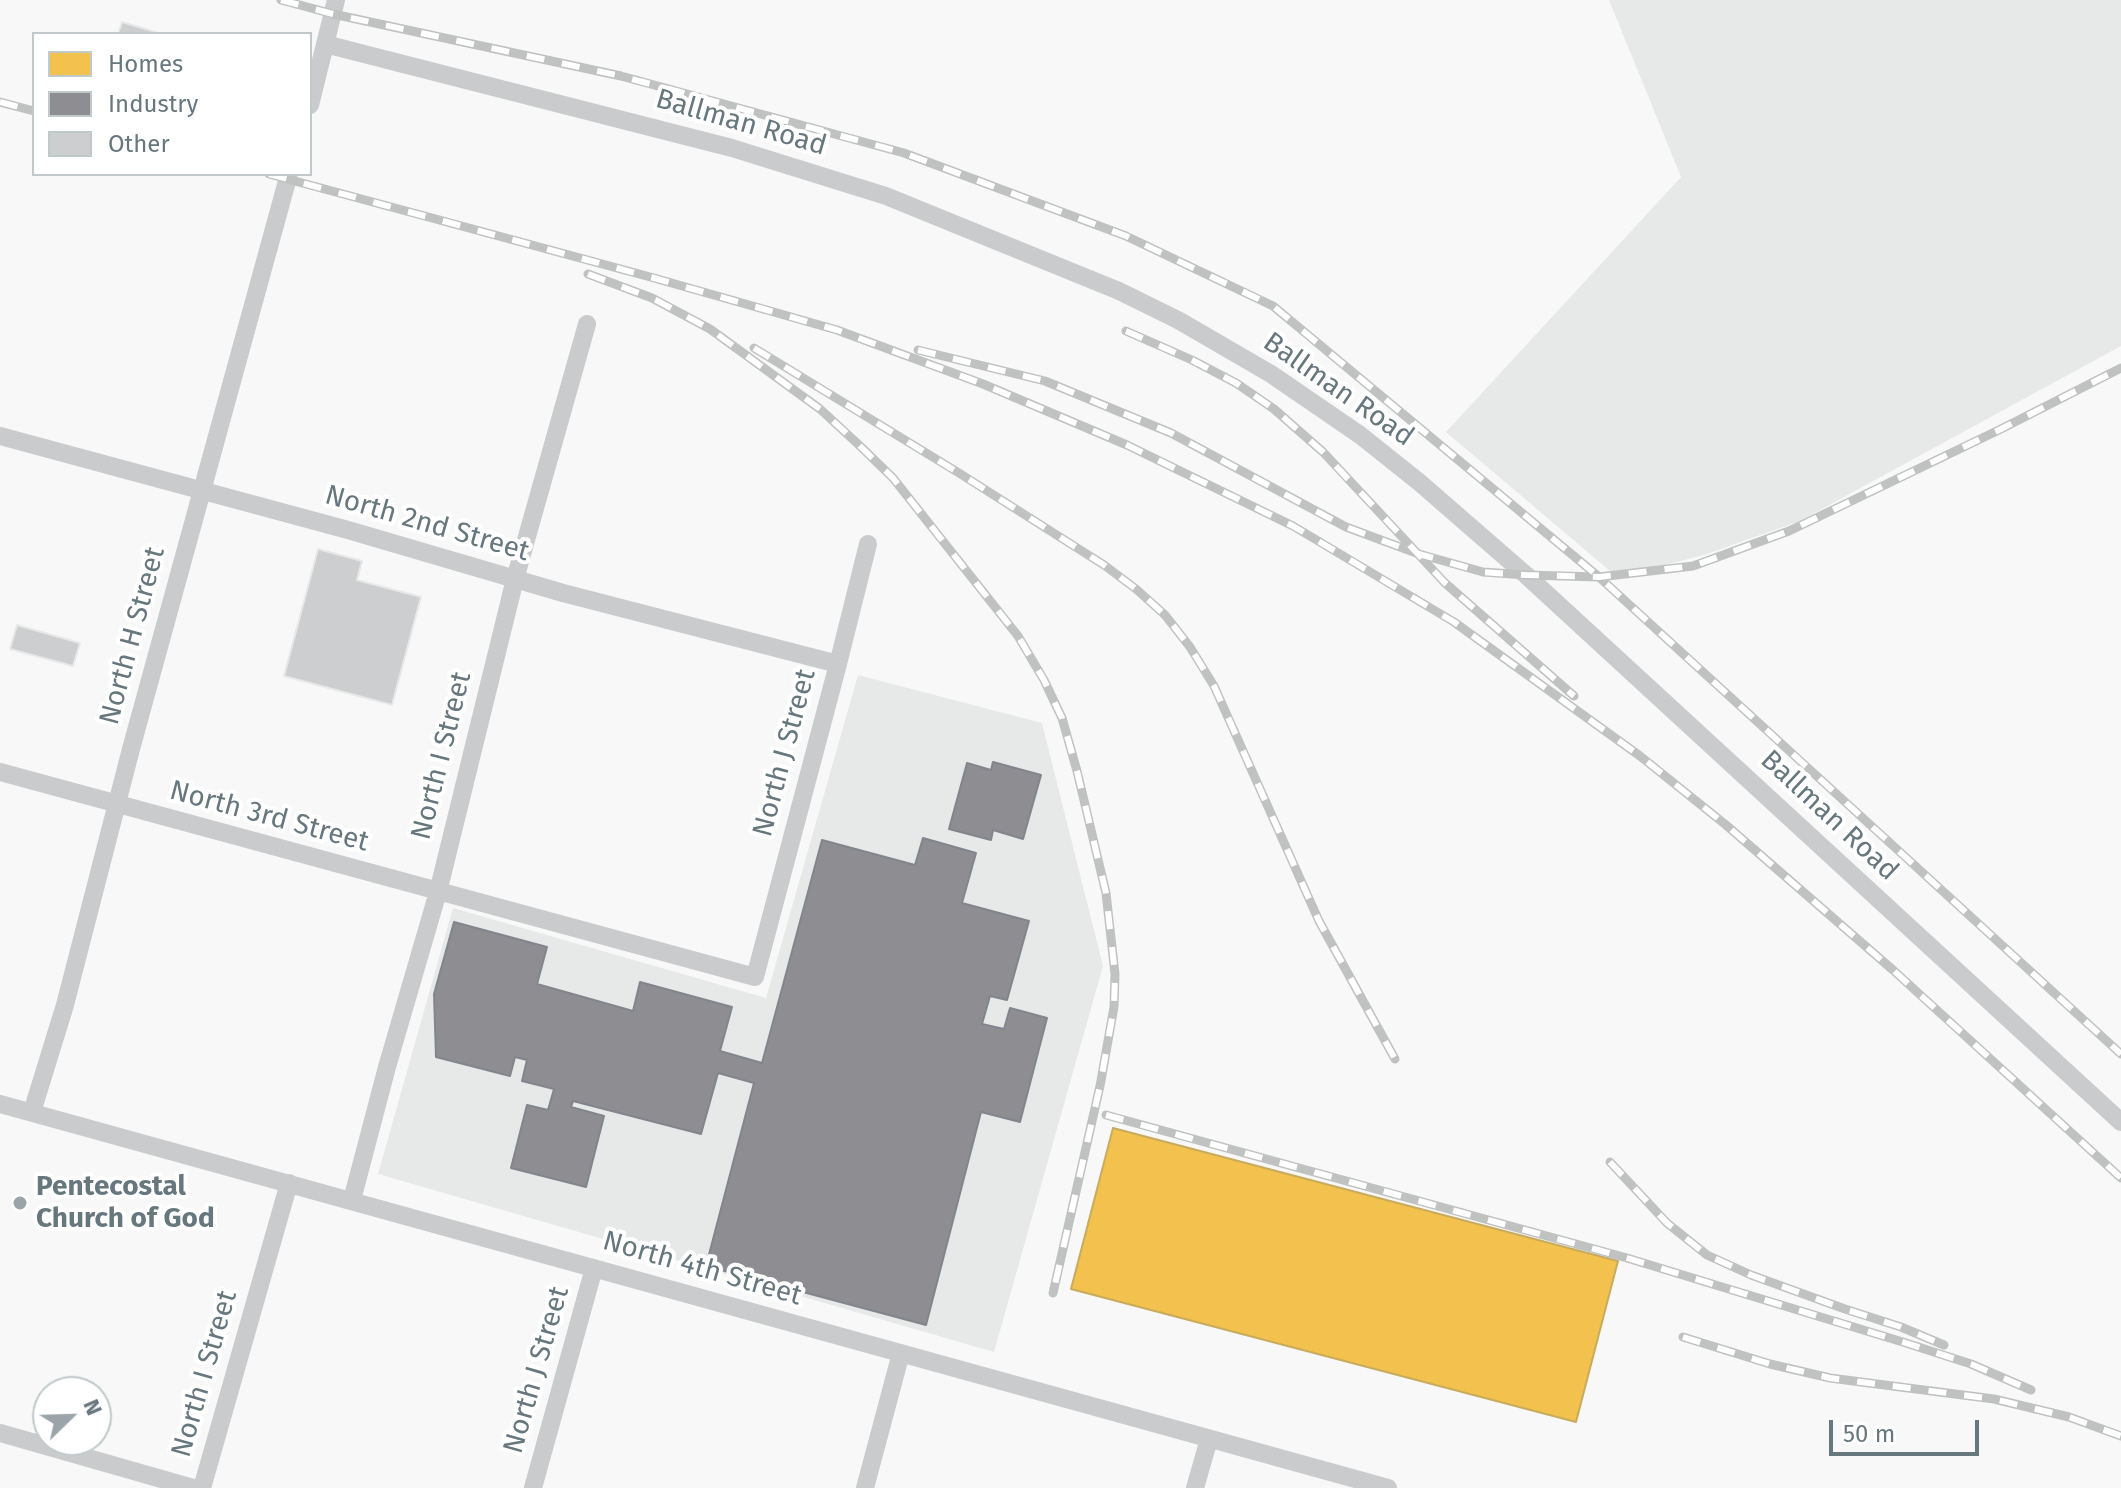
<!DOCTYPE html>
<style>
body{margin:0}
#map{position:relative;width:2121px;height:1488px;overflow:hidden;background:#f8f8f8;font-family:"Fira Sans",sans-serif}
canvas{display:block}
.legend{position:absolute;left:32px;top:32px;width:280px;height:144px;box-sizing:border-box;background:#fff;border:2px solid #c2c9cb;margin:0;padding:10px 14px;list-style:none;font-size:24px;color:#67777e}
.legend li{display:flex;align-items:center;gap:16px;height:40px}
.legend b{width:40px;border:2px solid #c2c9cb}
.north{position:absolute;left:32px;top:1376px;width:80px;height:80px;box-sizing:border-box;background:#fff;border:2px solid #c2c9cb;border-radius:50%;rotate:67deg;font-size:22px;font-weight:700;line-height:32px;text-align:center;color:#67777e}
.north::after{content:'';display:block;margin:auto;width:28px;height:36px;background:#9aa4a9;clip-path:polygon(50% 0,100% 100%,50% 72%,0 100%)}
.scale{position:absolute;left:1829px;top:1420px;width:150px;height:36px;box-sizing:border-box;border:4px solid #67777e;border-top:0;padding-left:10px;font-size:24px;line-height:28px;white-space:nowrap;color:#67777e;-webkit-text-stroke:6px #fff;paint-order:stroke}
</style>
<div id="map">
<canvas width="2121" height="1488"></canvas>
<ul class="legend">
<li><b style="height:22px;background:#f2c14e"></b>Homes</li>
<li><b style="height:22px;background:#8d8d92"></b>Industry</li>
<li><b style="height:22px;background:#cccecf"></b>Other</li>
</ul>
<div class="north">N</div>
<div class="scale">50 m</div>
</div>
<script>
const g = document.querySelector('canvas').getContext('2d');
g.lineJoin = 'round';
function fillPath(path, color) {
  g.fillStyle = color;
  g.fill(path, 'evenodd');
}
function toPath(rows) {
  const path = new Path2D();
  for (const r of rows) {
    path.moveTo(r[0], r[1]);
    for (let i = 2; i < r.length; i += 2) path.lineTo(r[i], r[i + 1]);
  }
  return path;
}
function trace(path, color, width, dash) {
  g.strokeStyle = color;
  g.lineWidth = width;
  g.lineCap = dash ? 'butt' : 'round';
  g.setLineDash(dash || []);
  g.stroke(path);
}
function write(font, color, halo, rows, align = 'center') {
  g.font = font + ' "Fira Sans",sans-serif';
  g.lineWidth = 8;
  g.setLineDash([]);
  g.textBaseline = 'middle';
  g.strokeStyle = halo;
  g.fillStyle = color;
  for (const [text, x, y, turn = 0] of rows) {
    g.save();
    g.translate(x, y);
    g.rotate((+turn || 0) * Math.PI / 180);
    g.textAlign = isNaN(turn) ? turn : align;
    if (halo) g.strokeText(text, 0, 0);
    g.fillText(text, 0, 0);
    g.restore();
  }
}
fillPath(toPath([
 [1609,0,2121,0,2121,346,1800,521,1704,555,1617,577,1446,432,1681,177],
 [858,675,1042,723,1103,966,994,1352,378,1174,453,908,766,998]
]), '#e7e9e8');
const homes = toPath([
 [1113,1128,1618,1261,1576,1422,1071,1289,1113,1128]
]);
fillPath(homes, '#f2c14e');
trace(homes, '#c8ab5c', 2);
const industry = toPath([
 [993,762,1041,775,1023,839,993,830,991,840,949,829,967,763,991,770,993,762],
 [923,838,976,853,962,903,1029,921,1007,1000,990,996,982,1024,1004,1029,1010,1008,1047,1018,1020,1122,981,1112,926,1325,706,1266,754,1083,718,1073,701,1134,573,1101,571,1107,604,1116,586,1187,511,1168,527,1105,548,1110,554,1089,522,1081,527,1060,515,1057,510,1076,436,1057,434,994,454,922,547,947,537,984,633,1011,640,982,732,1007,720,1051,762,1063,822,840,915,865,923,838]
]);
fillPath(industry, '#8d8d92');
trace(industry, '#82868c', 2);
const building = toPath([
 [122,22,162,34,118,34,122,22],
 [318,549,362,561,357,580,421,597,392,705,284,676,318,549],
 [17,625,80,643,73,666,10,649,17,625]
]);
fillPath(building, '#cccecf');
trace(building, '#e8e8e8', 2);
trace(toPath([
 [325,44,732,148,886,196,1119,291,1178,320,1271,374,1360,435,1419,482,1526,575,2121,1122],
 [310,105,336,0],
 [0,436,348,530,563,593,838,664],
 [0,772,755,977,838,664,868,544],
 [0,1104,1388,1488],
 [32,1112,65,1005,131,749,289,174],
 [352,1200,387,1067,438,892,515,579,587,324],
 [0,1433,193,1488],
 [202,1488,289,1183],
 [533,1488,594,1268],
 [865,1488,901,1353],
 [1195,1488,1209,1439]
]), '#c9cbcc', 18);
const rail = toPath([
 [281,0,333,14,621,76,904,153,1126,236,1273,306,1599,577,2121,1054],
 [0,102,34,111],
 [269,174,654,278,837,330,983,384,1127,445,1293,526,1454,622,1640,756,1726,825,1893,970,2121,1178],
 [588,274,652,298,710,329,820,409,859,445,893,478,1018,636,1044,680,1062,718,1077,771,1106,893,1115,974,1114,1007,1100,1086,1053,1293],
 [1126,331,1192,360,1236,383,1274,409,1323,452,1445,583,1574,696],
 [754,348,959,473,1104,565,1136,589,1165,615,1190,647,1214,686,1319,921,1395,1059],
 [918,350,1045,381,1171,433,1346,527,1419,554,1483,572,1526,575,1599,577,1693,566,1789,531,2001,429,2121,368],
 [1106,1115,1627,1258,1906,1343,1971,1364,2031,1390],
 [1610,1162,1667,1223,1707,1255,1751,1275,1845,1309,1901,1327,1944,1345],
 [1683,1337,1770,1364,1830,1378,1994,1399,2069,1417,2121,1436]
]);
trace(rail, '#c0c2c2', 9);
trace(rail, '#fff', 6, [18]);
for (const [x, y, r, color] of [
 [20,1203,8,"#9aa4a9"]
]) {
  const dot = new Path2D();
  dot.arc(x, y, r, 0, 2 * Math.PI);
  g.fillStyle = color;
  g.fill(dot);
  trace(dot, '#fff', 3);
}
write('28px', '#67777e', '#fff', [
 ["Ballman Road",741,123,16],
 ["Ballman Road",1338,390,35],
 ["North 2nd Street",427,524,16],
 ["North H Street",133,636,-75],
 ["North J Street",785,753,-75],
 ["North I Street",442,756,-76],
 ["Ballman Road",1829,816,43],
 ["North 3rd Street",269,817,15],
 ["North 4th Street",702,1269,16],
 ["North J Street",537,1370,-74],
 ["North I Street",205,1374,-74]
]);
write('bold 28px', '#67777e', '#fff', [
 ["Pentecostal",36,1187],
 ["Church of God",36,1219]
], 'left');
</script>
